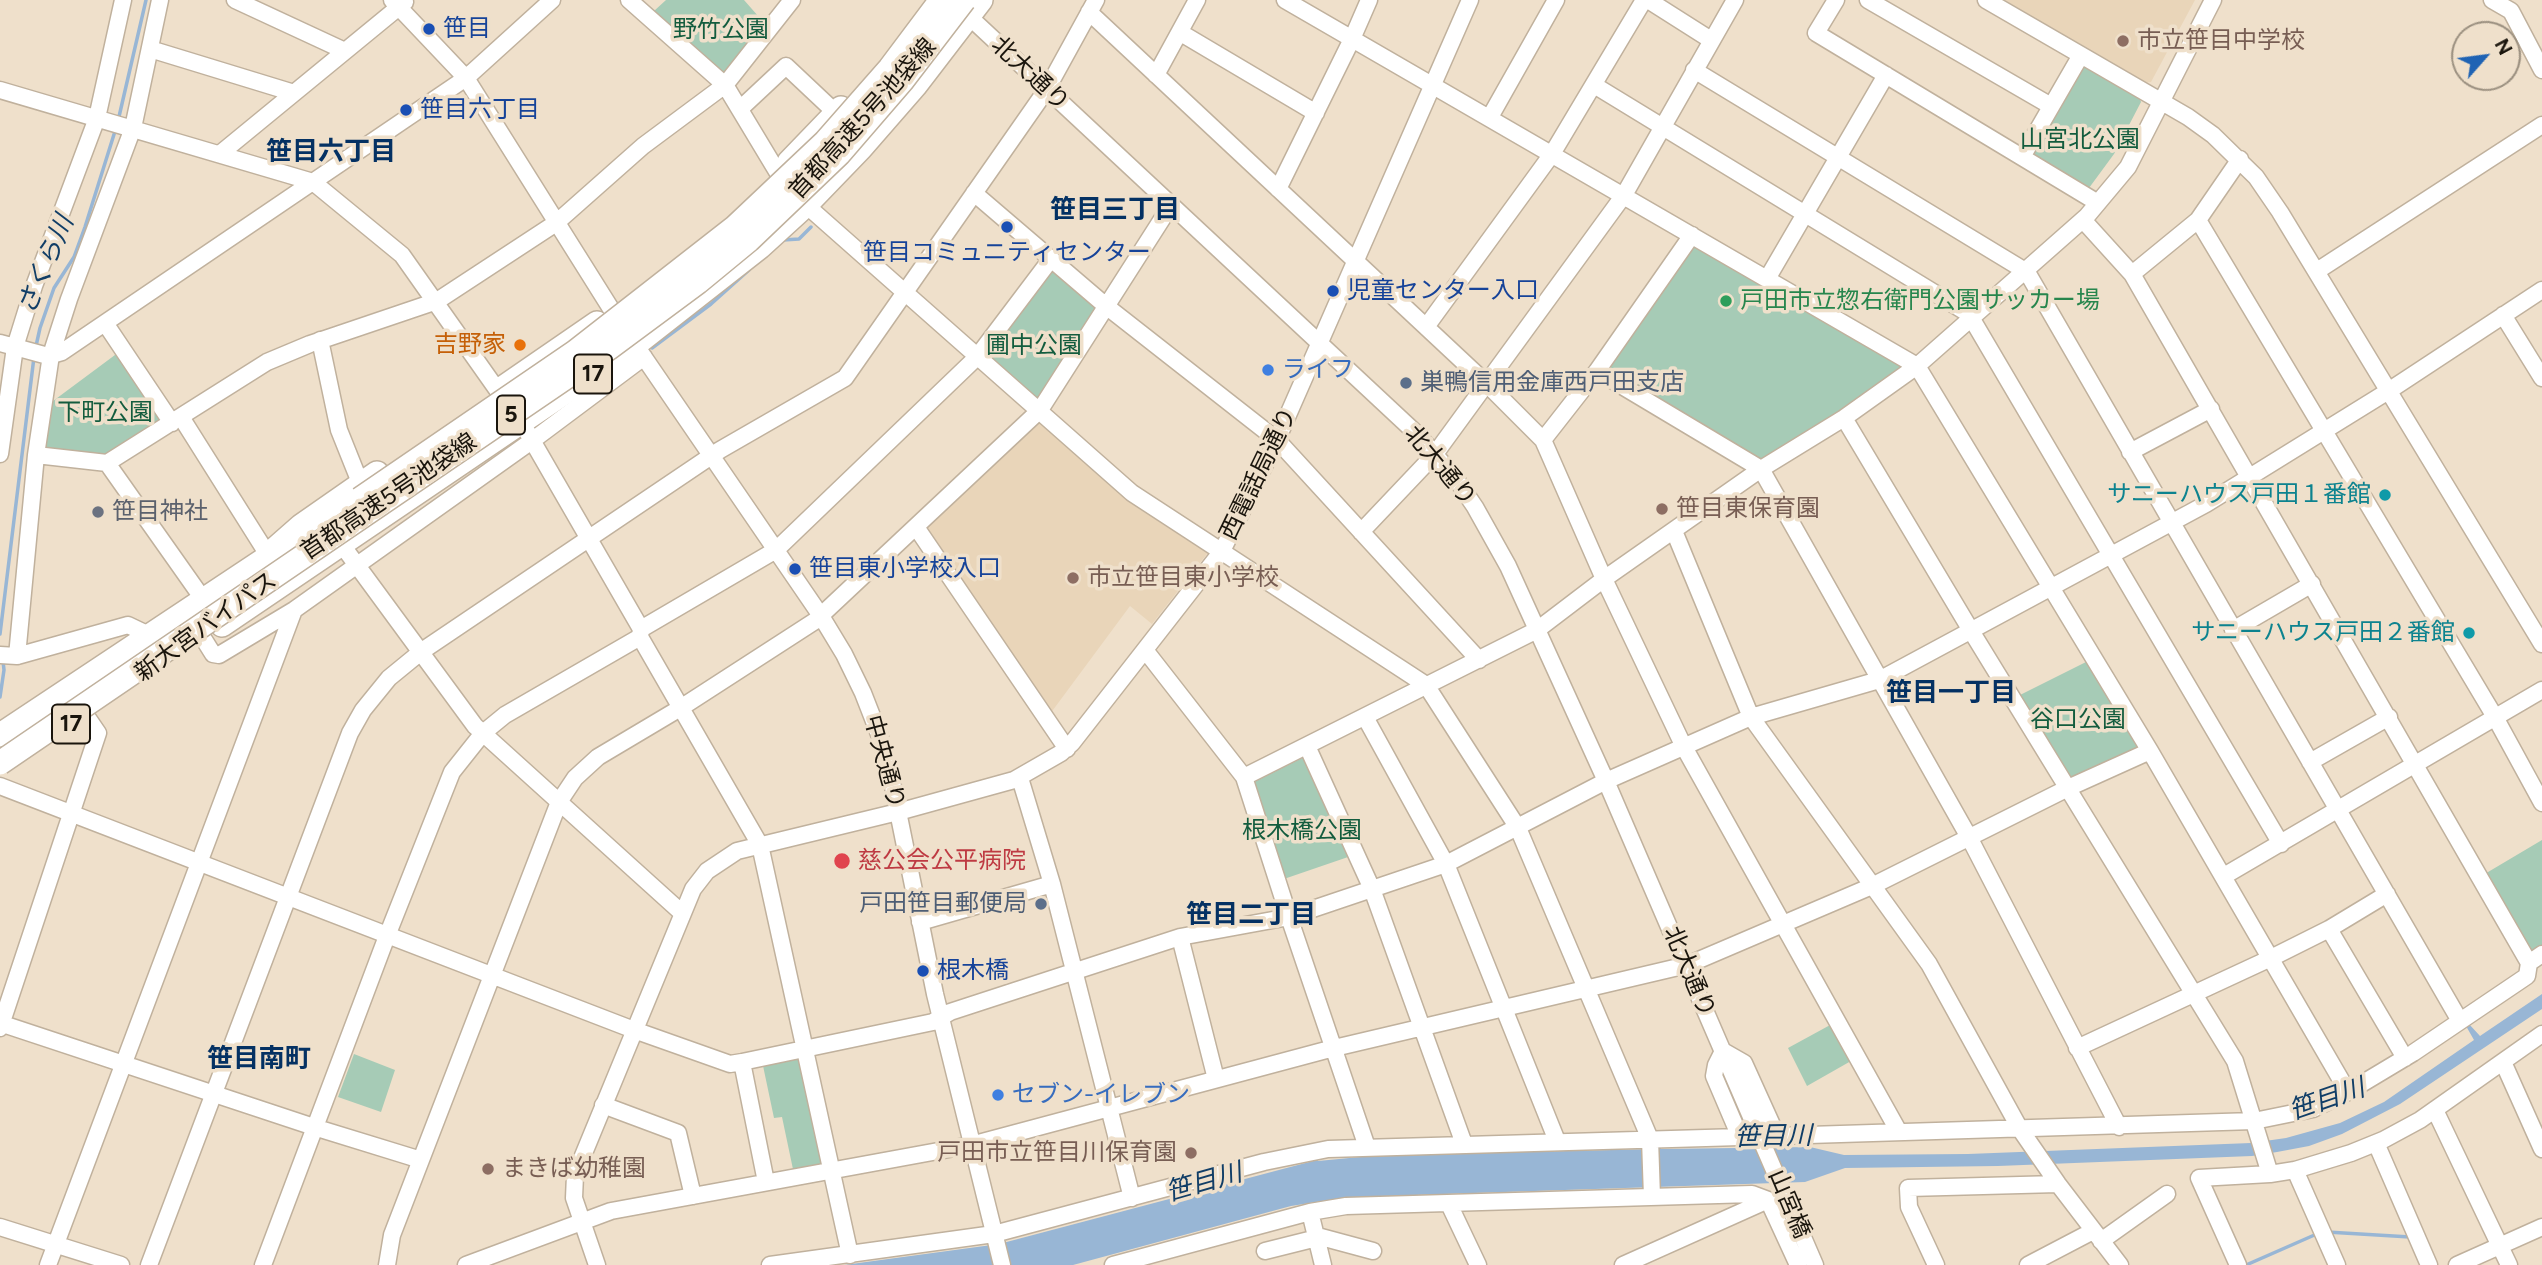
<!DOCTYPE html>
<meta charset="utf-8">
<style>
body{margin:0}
#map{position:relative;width:2542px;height:1265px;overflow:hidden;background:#efe0cb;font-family:Figtree,sans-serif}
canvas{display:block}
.north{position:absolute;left:2451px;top:21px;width:70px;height:70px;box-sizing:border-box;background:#efe0cb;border:2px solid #9a8f7f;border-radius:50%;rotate:62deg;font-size:19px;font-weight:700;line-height:28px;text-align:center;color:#1a150d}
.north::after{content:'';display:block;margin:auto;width:24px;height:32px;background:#1f63b4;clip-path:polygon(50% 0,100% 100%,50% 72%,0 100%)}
</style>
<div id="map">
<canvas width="2542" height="1265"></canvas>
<div class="north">N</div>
</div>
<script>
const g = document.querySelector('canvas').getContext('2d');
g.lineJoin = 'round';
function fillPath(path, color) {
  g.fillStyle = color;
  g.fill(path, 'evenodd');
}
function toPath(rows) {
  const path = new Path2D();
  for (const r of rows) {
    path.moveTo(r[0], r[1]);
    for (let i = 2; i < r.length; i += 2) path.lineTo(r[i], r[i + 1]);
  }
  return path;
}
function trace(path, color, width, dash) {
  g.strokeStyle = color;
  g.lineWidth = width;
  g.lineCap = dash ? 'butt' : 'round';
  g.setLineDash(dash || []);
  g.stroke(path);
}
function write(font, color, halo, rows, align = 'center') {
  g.font = font + ' Figtree,"Noto Sans JP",sans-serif';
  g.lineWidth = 7;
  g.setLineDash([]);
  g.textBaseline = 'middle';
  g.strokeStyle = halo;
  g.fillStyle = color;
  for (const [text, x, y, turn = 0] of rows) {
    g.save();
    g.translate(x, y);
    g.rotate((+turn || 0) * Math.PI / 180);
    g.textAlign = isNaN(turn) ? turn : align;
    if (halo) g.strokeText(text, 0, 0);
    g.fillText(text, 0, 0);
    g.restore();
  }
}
fillPath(toPath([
 [2004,0,2195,0,2151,82,2145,83],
 [1040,419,1210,550,1152,624,1130,606,1050,714,926,529,927,523]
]), '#e9d5b9');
fillPath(toPath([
 [666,0,744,0,766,25,726,72,722,72,655,15,654,11],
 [2087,66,2139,96,2141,102,2114,154,2089,188,2034,157,2032,151,2080,69],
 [1692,235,1917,366,1761,469,1597,371],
 [1053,268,1098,305,1038,401,984,358],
 [119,352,166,423,107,460,39,451,45,407],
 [2090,660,2145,749,2069,784,2016,697],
 [1304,757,1351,856,1281,880,1251,785,1256,781],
 [2542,840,2542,950,2530,958,2483,875],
 [1832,1024,1851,1061,1807,1086,1788,1048],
 [803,1053,827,1167,794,1174,782,1117,774,1118,762,1061],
 [354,1054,395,1070,381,1112,338,1097]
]), '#a6cbb6');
fillPath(toPath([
 [2542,994,2542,1009,2400,1104,2342,1134,2309,1146,2277,1152,2252,1156,1998,1166,1845,1168,1805,1182,1445,1194,1444,1199,1442,1199,1441,1194,1342,1198,1291,1206,1073,1265,844,1265,999,1244,1313,1161,1313,1157,1316,1157,1318,1161,1381,1155,1657,1149,1660,1145,1661,1149,1810,1147,1844,1155,1968,1154,2251,1143,2286,1138,2340,1123,2384,1102,2474,1040,2466,1026,2469,1024,2480,1036]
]), '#98b6d5');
trace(toPath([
 [118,121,146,0],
 [783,240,799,239,811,227],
 [36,346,40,328,54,288,74,257,85,227,116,128],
 [652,348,711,304,749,270],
 [0,634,34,357],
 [0,697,4,670,3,661],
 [2327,1232,2410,1237],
 [2246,1265,2319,1233]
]), '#98b6d5', 3.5);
const minor = toPath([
 [235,0,345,51],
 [392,0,466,78,613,312,821,616,844,654,863,693,879,734,891,777,935,994,1002,1265],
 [629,0,725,85,778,173],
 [1285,0,1917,366,2150,751,2348,1092],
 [1648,0,1711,40],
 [1836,0,1816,33,2098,203],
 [1868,0,2051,106],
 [1986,0,2188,117,2213,135,2256,177,2280,212,2542,644],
 [2492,0,2511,11,2542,70],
 [961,9,1418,435,1456,479,1475,507,1508,566,1606,781,1815,1265],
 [1089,12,1486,383,1543,440,1604,579,1684,747,1899,1132],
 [1181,33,1316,113],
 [150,49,294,93],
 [1694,70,2027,272,2460,1021],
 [1156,75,1197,0],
 [1594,85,1969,314,2281,844],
 [0,90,313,182,402,255,498,391],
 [740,109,786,66,836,113],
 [1490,117,1556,0],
 [221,153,405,2],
 [2022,157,2081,55],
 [1278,189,1352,39,1369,0],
 [974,193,1106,306,1277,440,1479,660],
 [806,205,1132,493,1426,685,1518,828,1650,1139,1652,1197],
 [2083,220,2132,274,2529,963],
 [2198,220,2495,717,2542,803],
 [2317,271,2542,125],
 [2132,274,2198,220,2240,159],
 [1767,279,1886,75],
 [2503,315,2542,378],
 [105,323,172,423],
 [1426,327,1552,154,1644,0],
 [320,340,339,430,361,485],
 [0,343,48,356,62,352,466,78,552,0],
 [1597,371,1761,469,1970,839,2119,1127],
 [181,417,268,555],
 [1844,418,1973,634,2235,1061,2270,1174],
 [522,423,641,629,640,637,760,845,850,1255],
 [1543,440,1597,371,1692,235],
 [2130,452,2211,409],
 [0,454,15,347,34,286,97,118,123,0],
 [36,455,107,463,267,362,310,344,437,301,556,223,643,146,725,85,792,0],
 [107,463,203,599],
 [916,527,1067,749],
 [1674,531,1751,717,1929,964,2020,1129,2058,1184,2120,1265],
 [1361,532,1435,454,1624,195,1735,0],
 [342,545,475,726,682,913],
 [641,629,776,550,977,357,1051,259],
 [2233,630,2312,584],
 [203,638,213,654,219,655,294,610,533,440,644,357],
 [1145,650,1244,777,1289,917,1367,1147],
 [0,655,17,656,128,625,149,635],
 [17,656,36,455,51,355,69,299,133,128,160,0],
 [1365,717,1446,864,1557,1141],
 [1307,746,1372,889,1464,1144],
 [2310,762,2389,717],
 [1244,777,1537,630,1604,579,1761,469,1844,418,1917,366,2087,216,2128,167,2213,0],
 [1020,778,1052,884,1132,1198],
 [0,786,634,1030,730,1064,742,1062,933,1022,950,1012,1180,937,1289,917,1446,864,1606,781,1751,717,1879,680,2206,504,2390,390,2542,290],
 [2224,876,2542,690],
 [920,922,1052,884],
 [2329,929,2405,1058],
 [1180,937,1216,1079],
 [0,1023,317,1128,421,1160],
 [0,1028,98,733,85,714],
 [2077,1048,2271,958,2329,929,2387,894],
 [742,1062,766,1182],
 [2503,1062,2542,1149],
 [603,1105,678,1133,693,1196],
 [2435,1110,2509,1265],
 [2376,1143,2429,1265],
 [2295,1170,2337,1265],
 [1449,1204,1478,1265],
 [1310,1212,1323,1265],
 [0,1227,121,1265],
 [2101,1241,2167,1194],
 [1265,1251,1321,1237,1373,1251],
 [48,1265,294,610],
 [149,1265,350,733,363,710,389,678,422,651,720,450,845,378,1047,89,1096,0],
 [263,1265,387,936,452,772,483,733,505,715,640,637],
 [387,1265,392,1235,559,802,575,778,598,757,682,707,815,621,1040,410,1171,205],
 [466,1265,611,1211,971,1145,1330,1049,1687,965,1872,886,2068,788,2150,751],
 [597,1265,574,1198,575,1175,693,889,707,871,737,851,898,812,1014,780,1061,753,1072,743,1222,551,1277,440,1470,0],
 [770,1265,994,1234,1264,1162,1328,1149,1740,1137,1714,1076,1716,1065,1723,1051,1744,1063,1777,1136,2254,1121,2313,1109,2348,1092,2413,1053,2527,976,2529,963,2542,954],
 [1113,1265,1310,1212,1346,1206,1752,1194,1768,1200,1798,1265],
 [1623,1265,1768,1200],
 [1936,1265,1909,1207,1908,1188,2058,1184],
 [2028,1265,2093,1231],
 [2238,1265,2199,1178,2270,1174,2295,1170,2351,1153,2383,1140,2420,1120,2542,1034],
 [2457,1265,2542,1227]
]);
const highway = toPath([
 [789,162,841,108],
 [504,387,597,323],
 [268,555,301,526,377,473],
 [222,625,635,345,760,247,806,205,861,148,915,86,981,0],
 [0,735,280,549]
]);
trace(minor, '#c0b19d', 19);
trace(highway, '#c0b19d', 26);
trace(minor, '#fff', 16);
trace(highway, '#fff', 23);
const highwayBridge = toPath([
 [360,499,575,352,735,227,825,142,890,68,941,0],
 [0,763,609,348,698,282,749,240,839,154,902,81,964,0]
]);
trace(highwayBridge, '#c0b19d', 26, []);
trace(highwayBridge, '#fff', 23);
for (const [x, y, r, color] of [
 [429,29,7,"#1a4fb4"],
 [2123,41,7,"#8d6e63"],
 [406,110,7,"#1a4fb4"],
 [1007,227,7,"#1a4fb4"],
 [1333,291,7,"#1a4fb4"],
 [1726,301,7,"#2e9e5b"],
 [520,345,7,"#e8710a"],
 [1268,370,7,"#3f7fe0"],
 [1406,383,7,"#5c6f8a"],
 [2385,495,7,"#0f9aa8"],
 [1662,509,7,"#8d6e63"],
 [98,512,7,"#6b7280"],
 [795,569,7,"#1a4fb4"],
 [1073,578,7,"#8d6e63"],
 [2469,633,7,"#0f9aa8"],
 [842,861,9,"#e0444e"],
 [1041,904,7,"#5c6f8a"],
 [923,971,7,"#1a4fb4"],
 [998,1095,7,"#3f7fe0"],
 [1191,1153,7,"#8d6e63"],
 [488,1169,7,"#8d6e63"]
]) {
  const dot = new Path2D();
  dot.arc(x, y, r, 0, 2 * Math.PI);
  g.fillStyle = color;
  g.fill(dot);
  trace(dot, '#efe0cb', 2.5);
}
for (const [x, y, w] of [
 [593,374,38],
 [511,415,28],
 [71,724,38]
]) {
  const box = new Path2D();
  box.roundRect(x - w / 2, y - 19.5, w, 39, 5);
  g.fillStyle = '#efe0cb';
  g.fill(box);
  trace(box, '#1a150d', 2);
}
write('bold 23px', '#1a150d', null, [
 ["17",593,374],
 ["5",511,415],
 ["17",71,724]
]);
write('24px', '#164399', '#efe0cb', [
 ["笹目",443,29],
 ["笹目六丁目",420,110],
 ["笹目コミュニティセンター",1007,253,"center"],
 ["児童センター入口",1347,291],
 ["笹目東小学校入口",809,569],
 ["根木橋",937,971]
], 'left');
write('24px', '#135c3e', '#efe0cb', [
 ["野竹公園",721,30],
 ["山宮北公園",2080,140],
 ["圃中公園",1034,346],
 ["下町公園",105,413],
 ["谷口公園",2078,720],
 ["根木橋公園",1302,831]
]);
write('24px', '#785e54', '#efe0cb', [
 ["市立笹目中学校",2137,41],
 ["笹目東保育園",1676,509],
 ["市立笹目東小学校",1087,578],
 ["戸田市立笹目川保育園",1177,1153,"right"],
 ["まきば幼稚園",502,1169]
], 'left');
write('24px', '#1a150d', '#efe0cb', [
 ["北大通り",1030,74,43],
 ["首都高速5号池袋線",863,119,-48],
 ["北大通り",1440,466,50],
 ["西電話局通り",1259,474,-64],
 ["首都高速5号池袋線",389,497,-34],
 ["新大宮バイパス",206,627,-36],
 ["中央通り",884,762,75],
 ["北大通り",1689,972,67],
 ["山宮橋",1789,1204,67]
]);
write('24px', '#27864d', '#efe0cb', [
 ["戸田市立惣右衛門公園サッカー場",1740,301]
], 'left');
write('24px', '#c56008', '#efe0cb', [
 ["吉野家",506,345]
], 'right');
write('24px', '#366cbe', '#efe0cb', [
 ["ライフ",1282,370],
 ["セブン-イレブン",1012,1095]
], 'left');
write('24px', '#4e5e75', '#efe0cb', [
 ["巣鴨信用金庫西戸田支店",1420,383],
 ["戸田笹目郵便局",1027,904,"right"]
], 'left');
write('24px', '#0d838f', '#efe0cb', [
 ["サニーハウス戸田１番館",2371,495],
 ["サニーハウス戸田２番館",2455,633]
], 'right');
write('24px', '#5b616d', '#efe0cb', [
 ["笹目神社",112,512]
], 'left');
write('24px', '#be3a42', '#efe0cb', [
 ["慈公会公平病院",858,861]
], 'left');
write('bold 26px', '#043163', '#efe0cb', [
 ["笹目六丁目",331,152],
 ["笹目三丁目",1115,210],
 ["笹目一丁目",1951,693],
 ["笹目二丁目",1251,915],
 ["笹目南町",259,1059]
]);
write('italic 26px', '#113e67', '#efe0cb', [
 ["さくら川",46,265,-67],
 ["笹目川",2327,1100,-19],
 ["笹目川",1773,1137,-1],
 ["笹目川",1204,1183,-16]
]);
</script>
